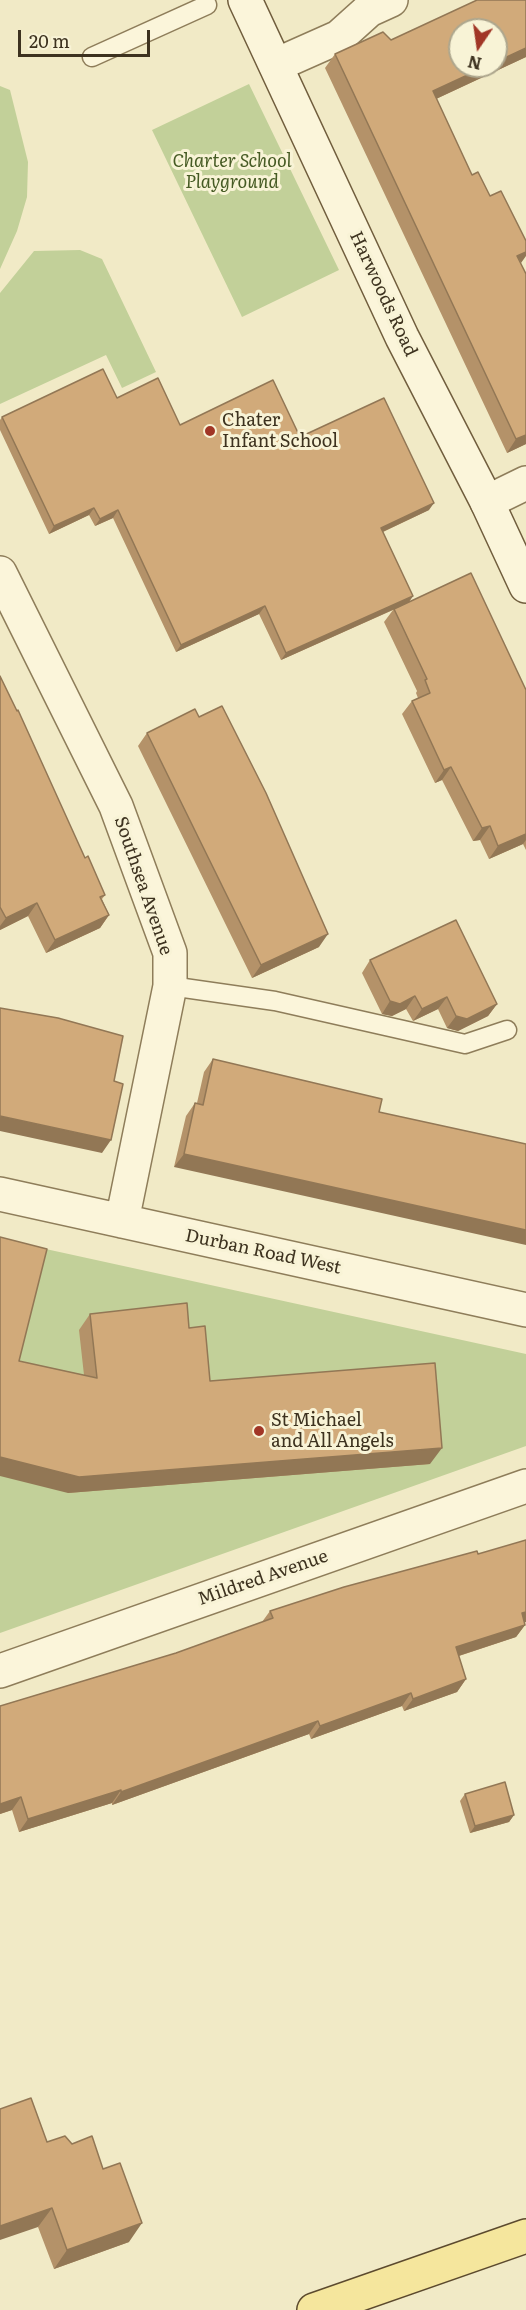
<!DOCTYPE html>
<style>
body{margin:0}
#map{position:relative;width:526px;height:2310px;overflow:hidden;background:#f1eac6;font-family:Literata,serif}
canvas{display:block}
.north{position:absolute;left:448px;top:18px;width:60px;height:60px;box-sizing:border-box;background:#f8f3d6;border:2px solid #ada68d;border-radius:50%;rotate:193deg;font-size:16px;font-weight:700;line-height:24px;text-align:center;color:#3d321f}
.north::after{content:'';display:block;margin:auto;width:21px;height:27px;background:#a13626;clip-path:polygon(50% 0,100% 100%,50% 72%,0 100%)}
.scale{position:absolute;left:18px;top:30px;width:132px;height:27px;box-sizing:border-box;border:3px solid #3d321f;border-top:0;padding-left:8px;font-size:18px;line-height:21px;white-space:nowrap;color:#3d321f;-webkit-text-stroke:4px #f8f3d6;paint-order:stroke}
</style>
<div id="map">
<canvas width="526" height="2310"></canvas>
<div class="north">N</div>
<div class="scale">20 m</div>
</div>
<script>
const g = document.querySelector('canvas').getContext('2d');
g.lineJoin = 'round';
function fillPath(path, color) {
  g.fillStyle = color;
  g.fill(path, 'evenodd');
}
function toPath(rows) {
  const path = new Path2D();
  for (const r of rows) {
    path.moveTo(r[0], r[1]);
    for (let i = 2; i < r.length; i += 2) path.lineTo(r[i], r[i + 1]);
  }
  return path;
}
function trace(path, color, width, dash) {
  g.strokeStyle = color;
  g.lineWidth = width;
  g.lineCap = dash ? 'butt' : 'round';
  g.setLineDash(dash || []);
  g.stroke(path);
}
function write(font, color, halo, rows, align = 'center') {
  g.font = font + ' Literata,serif';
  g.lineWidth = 6;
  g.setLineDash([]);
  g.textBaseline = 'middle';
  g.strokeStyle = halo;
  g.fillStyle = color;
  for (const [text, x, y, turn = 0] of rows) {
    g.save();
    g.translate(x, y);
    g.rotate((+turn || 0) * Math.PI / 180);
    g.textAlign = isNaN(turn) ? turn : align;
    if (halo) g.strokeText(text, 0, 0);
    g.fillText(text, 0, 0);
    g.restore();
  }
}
fillPath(toPath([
 [249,84,339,270,242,317,152,130],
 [0,86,10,90,28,162,27,197,17,231,0,269],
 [80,250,102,259,156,372,122,388,106,355,0,404,0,293,34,251],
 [0,1239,526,1354,526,1446,0,1633]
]), '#c2d099');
const lane = toPath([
 [92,57,207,5],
 [170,986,275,1001,465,1044,507,1030]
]);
const street = toPath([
 [276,65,339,37,369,10,391,0],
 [487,502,526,483],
 [0,573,116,806,170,953,170,986,122,1221],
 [0,1194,526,1310],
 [0,1671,526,1486]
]);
const secondary = toPath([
 [245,0,402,337,487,502,526,586]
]);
const primary = toPath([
 [314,2310,526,2236]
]);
trace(lane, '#8e7d5a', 21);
trace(street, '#8e7d5a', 36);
trace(secondary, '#705d3d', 36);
trace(primary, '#5c4a2e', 36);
trace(lane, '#fbf5da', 18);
trace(street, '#fbf5da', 33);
trace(secondary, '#fbf5da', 33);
trace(primary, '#f5e69d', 33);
fillPath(toPath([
 [391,40,526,57,436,99,472,175,526,274,526,444,507,453,325,68,335,54],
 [117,398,180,425,300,437,429,510,383,532,413,596,409,602,526,690,526,850,523,844,489,859,480,840,473,841,442,780,435,783,402,714,412,701,418,698,416,693,417,691,384,622,393,610,281,660,259,614,176,652,113,518,95,526,89,515,49,534,0,430,0,420,2,417],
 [0,676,85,858,105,895,102,899,109,915,100,928,46,953,28,916,0,930],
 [147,733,319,947,252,978,138,746],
 [370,960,497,1004,488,1016,458,1031,447,1028,438,1009,413,1021,406,1009,392,1016,382,1014,362,973],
 [213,1059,379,1112,174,1167,186,1116,195,1103,197,1103,204,1072],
 [90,1314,189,1328,210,1381,430,1464,68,1493,19,1361,84,1375,79,1330],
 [478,1554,525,1625,516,1637,459,1656,466,1679,457,1692,404,1711,402,1706,311,1739,309,1734,112,1805,112,1803,19,1832,12,1810,0,1814,0,1706,176,1653,262,1622,270,1611],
 [465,1794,514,1815,509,1822,470,1833,460,1801],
 [47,2142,129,2242,54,2269,38,2227]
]), '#b49269');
fillPath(toPath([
 [526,48,526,57,423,105,433,91,487,66,496,66,496,62],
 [526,252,526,256,521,263,517,256],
 [526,435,526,444,507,453,516,439],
 [434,503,429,510,376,535,381,528],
 [94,508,89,515,49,534,54,526],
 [118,510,113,518,95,526,100,519],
 [413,596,408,603,281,660,286,653],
 [265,606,259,614,176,652,181,645],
 [451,767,442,780,435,783,444,770],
 [490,826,480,840,473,841,482,828],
 [526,834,526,840,523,844,489,859,498,846],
 [37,903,28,916,0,930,0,926,6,918],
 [109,915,100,928,46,953,55,940],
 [328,934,319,947,252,978,261,965],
 [415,996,406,1009,392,1016,382,1014,390,1001],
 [447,997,438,1009,413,1021,422,1009],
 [497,1004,488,1016,458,1031,447,1028,456,1016],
 [0,1116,111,1140,102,1153,0,1131],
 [184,1154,526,1230,526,1245,174,1167],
 [442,1448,430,1464,68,1493,0,1476,0,1457],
 [526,1612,526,1622,513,1626,522,1613],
 [525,1625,516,1637,446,1660,456,1647],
 [466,1679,457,1692,404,1711,413,1699],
 [411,1693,402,1706,311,1739,320,1726],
 [318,1721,309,1734,112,1805,121,1792],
 [121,1790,112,1803,19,1832,28,1819],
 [21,1797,12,1810,0,1814,0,1804],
 [514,1815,509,1822,470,1833,475,1826],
 [52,2208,38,2227,0,2240,0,2226],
 [142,2223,129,2242,54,2269,67,2250]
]), '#927755');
const building = toPath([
 [477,0,526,0,526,48,496,62,496,30,460,30,460,66,487,66,433,91,472,175,478,172,490,196,501,191,526,241,526,252,517,256,526,274,526,435,516,439,335,54,383,32,391,40,477,0],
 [103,369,117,398,158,378,180,425,273,380,300,437,384,398,434,503,381,528,413,596,286,653,265,606,181,645,118,510,100,519,94,508,54,526,2,417,103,369],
 [471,573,526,690,526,834,498,846,490,826,482,828,451,767,444,770,412,701,430,693,425,680,427,679,394,609,471,573],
 [0,676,17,711,18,710,85,858,88,856,105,895,100,897,109,915,55,940,37,903,6,918,0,907,0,676],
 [222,706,266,793,328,934,261,965,147,733,195,709,199,717,222,706],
 [456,920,497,1004,467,1019,456,1016,447,997,422,1009,415,996,400,1004,390,1001,370,960,456,920],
 [0,1008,58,1018,123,1036,114,1081,123,1084,111,1140,0,1116,0,1008],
 [213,1059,382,1099,379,1112,526,1144,526,1230,184,1154,195,1103,203,1105,213,1059],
 [0,1237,47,1249,19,1361,97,1378,90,1314,187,1303,189,1328,205,1326,210,1381,435,1363,442,1448,79,1477,0,1457,0,1237],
 [526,1540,526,1612,522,1613,525,1625,456,1647,466,1679,413,1699,411,1693,320,1726,318,1721,121,1792,121,1790,28,1819,21,1797,0,1804,0,1706,176,1653,273,1618,270,1611,344,1587,477,1551,478,1554,526,1540],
 [505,1782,514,1815,475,1826,465,1794,505,1782],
 [31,2098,47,2142,65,2136,72,2144,92,2136,103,2169,120,2163,142,2223,67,2250,52,2208,0,2226,0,2109,31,2098]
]);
fillPath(building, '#d1aa7a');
trace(building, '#927755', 1.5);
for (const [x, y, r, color] of [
 [210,431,6,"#a13626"],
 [259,1431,6,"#a13626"]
]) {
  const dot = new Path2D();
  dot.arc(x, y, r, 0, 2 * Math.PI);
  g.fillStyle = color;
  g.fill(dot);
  trace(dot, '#f8f3d6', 2);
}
write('italic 18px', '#465b24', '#f8f3d6', [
 ["Charter School",232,162],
 ["Playground",232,183]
]);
write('18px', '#3d321f', '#f8f3d6', [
 ["Harwoods Road",383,294,65],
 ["Southsea Avenue",143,886,71],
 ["Durban Road West",263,1252,12],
 ["Mildred Avenue",263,1578,-19]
]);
write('18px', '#3d321f', '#f8f3d6', [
 ["Chater",222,421],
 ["Infant School",222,442],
 ["St Michael",271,1421],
 ["and All Angels",271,1442]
], 'left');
</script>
